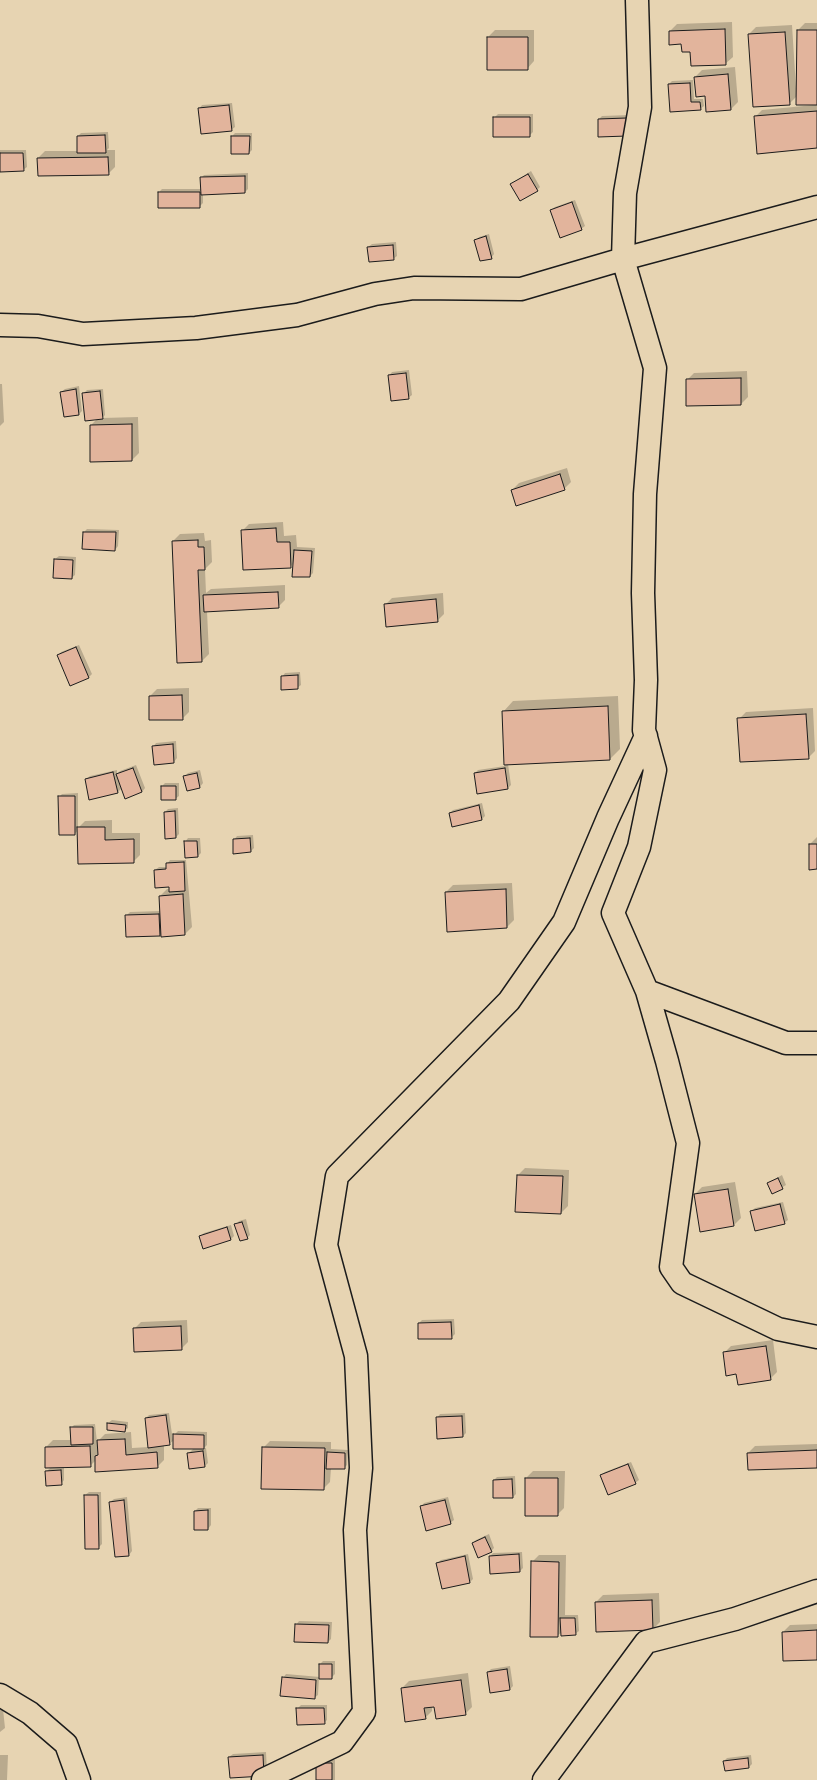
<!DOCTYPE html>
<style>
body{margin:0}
canvas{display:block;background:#e7d4b2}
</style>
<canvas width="817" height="1780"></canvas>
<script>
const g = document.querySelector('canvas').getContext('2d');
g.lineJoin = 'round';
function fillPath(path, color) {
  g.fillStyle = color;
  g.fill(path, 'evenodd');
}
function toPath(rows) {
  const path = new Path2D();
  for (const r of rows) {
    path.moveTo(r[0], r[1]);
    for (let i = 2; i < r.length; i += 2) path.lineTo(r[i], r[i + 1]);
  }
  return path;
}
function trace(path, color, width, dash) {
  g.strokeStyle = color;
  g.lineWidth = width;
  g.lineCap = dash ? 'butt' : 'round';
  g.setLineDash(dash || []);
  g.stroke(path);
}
fillPath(toPath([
 [732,22,733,57,725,64,691,51,670,31,677,24],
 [805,23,817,23,817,104,815,105,817,105,817,147,755,117,762,110,814,105,814,104,797,96,789,104,749,34,756,27,792,25,796,88,798,88,798,30],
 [495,30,534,30,534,61,527,69,488,37],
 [735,67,738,102,731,109,707,111,705,95,695,77,702,70],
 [693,80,694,99,703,99,704,106,700,109,671,111,669,84,672,81],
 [232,103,235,127,231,130,199,109,202,105],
 [498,114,533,114,533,132,529,136,494,118],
 [630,115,630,132,599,119,602,116],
 [108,132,109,148,107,150,115,150,115,167,108,174,38,175,38,158,45,151,78,151,78,136,81,133],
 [235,133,252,133,252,150,249,153,232,136],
 [0,150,26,150,27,167,23,170,0,171],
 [531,171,540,187,537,190,511,184],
 [248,173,248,189,245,192,203,194,203,203,199,207,159,192,162,189,201,189,201,178,204,175],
 [575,200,585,226,581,229,551,210,555,207],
 [489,234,494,254,491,258,476,240,479,237],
 [396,242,397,256,393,259,368,247,372,244],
 [409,370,412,395,408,398,389,376,392,372],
 [747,371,748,397,741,404,687,380,694,373],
 [0,384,2,384,4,422,0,426],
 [79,386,82,411,79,414,65,416,61,392,65,389],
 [103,389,105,415,102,418,138,417,139,453,132,460,91,425,97,419,83,394,87,390],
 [567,468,571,482,564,489,512,490,519,483],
 [283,522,284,536,296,535,297,547,315,548,313,573,310,576,293,576,294,563,290,567,242,531,249,524],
 [87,529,119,530,118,546,115,550,83,548,84,532],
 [204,533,205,541,211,540,212,562,205,569,206,593,211,589,285,585,285,600,278,607,207,611,209,654,202,661,173,541,180,534],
 [59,556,76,557,75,575,71,578,54,578,55,559],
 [443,593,444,614,437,621,385,605,392,598],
 [79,645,92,674,89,677,71,685,58,656,61,652],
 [300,672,301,685,297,688,282,677,285,673],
 [189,688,189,712,182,719,150,696,157,689],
 [618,696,620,749,610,759,508,764,511,785,508,788,475,773,478,770,505,766,503,712,513,701],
 [813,708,815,751,808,758,739,719,746,712],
 [176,741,177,758,174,762,155,764,153,747,156,743],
 [136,765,145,788,142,792,122,788,118,792,86,779,90,776,117,770,117,774,120,771],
 [200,770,203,783,200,787,188,790,185,776,188,773],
 [165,783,179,783,179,796,175,799,162,786],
 [78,793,78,828,85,821,112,820,112,833,140,833,140,855,133,862,78,830,75,834,59,797,62,794],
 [482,803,485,816,482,819,453,826,450,813,453,810],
 [178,808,179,834,176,837,165,812,168,809],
 [253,835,254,848,251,851,234,840,237,836],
 [817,837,817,868,810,844],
 [188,838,200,838,201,853,198,856,185,842],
 [170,860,186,860,192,927,185,934,162,936,162,933,160,935,126,916,130,912,161,911,160,896,167,889,170,889,170,885,155,870,159,867,167,867,167,864],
 [512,883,514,920,507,927,446,892,453,885],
 [525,1168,569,1170,568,1206,561,1213,518,1175],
 [782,1175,786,1185,773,1193,768,1183],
 [735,1182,741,1218,734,1225,695,1194,702,1187],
 [783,1202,788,1220,784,1223,751,1212,755,1208],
 [246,1219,250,1235,247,1238,236,1225,239,1221],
 [231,1225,234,1236,231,1239,204,1248,200,1236,204,1233],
 [454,1319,455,1334,451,1338,419,1323,422,1320],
 [187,1320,188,1342,181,1349,134,1329,141,1322],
 [773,1340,777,1372,770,1379,737,1373,724,1353,731,1346],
 [169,1413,173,1441,169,1444,164,1445,164,1460,157,1467,96,1460,90,1466,64,1467,64,1480,61,1484,46,1472,51,1467,46,1447,53,1440,72,1440,71,1428,74,1425,95,1424,97,1442,105,1434,131,1432,132,1448,149,1447,146,1418,149,1415],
 [465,1413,466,1433,463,1436,437,1418,440,1414],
 [112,1420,128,1422,128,1428,124,1431,108,1423],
 [178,1431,207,1432,207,1445,203,1449,206,1448,208,1463,205,1466,188,1454,194,1448,174,1435],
 [270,1441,331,1442,331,1449,348,1450,347,1465,344,1468,331,1468,330,1482,323,1489,263,1448],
 [817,1444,817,1467,748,1453,755,1446],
 [631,1462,639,1480,635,1483,601,1475,605,1472],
 [533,1471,565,1471,564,1508,557,1515,526,1478],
 [515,1476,516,1494,513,1497,494,1480,497,1477],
 [89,1492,101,1492,102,1544,98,1548,85,1495],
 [127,1497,132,1551,129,1555,116,1556,110,1502,114,1499],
 [448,1497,454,1520,450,1523,421,1507,424,1503],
 [198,1508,211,1508,211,1525,208,1529,195,1511],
 [489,1534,494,1548,491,1551,473,1543,476,1540],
 [522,1552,523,1568,519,1572,490,1556,493,1553],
 [468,1554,473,1579,470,1582,437,1563,441,1560],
 [539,1555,566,1555,565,1615,578,1615,579,1631,575,1634,562,1632,557,1636,532,1562],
 [659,1593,660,1622,653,1629,596,1602,603,1595],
 [299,1621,332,1622,331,1639,328,1642,296,1625],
 [817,1624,817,1659,783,1632,790,1625],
 [323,1661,335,1661,335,1674,331,1678,319,1678,318,1695,314,1698,283,1678,286,1674,320,1677,320,1664],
 [510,1666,513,1686,510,1689,488,1672,491,1669],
 [468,1673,472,1707,465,1714,435,1706,432,1706,432,1711,425,1718,402,1688,409,1681],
 [301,1705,327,1705,327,1720,324,1723,297,1709],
 [3,1709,5,1728,0,1732,0,1710],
 [266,1752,267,1772,231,1777,229,1757,233,1754],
 [0,1755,8,1755,7,1780,0,1780],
 [751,1755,752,1764,749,1767,725,1770,724,1761,727,1758],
 [321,1760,335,1760,335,1780,317,1780]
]), '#0003');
const building = toPath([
 [725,29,726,65,691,66,690,52,682,52,681,44,669,45,669,31,725,29],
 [797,30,817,30,817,105,796,105,797,30],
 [785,32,790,105,753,107,748,34,785,32],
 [487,37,528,37,528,70,487,70,487,37],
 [728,74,731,110,706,112,705,96,696,97,694,77,728,74],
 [690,83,691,102,700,102,701,110,670,112,668,84,690,83],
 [229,105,232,131,201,134,198,108,229,105],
 [817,111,817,148,757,154,754,116,817,111],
 [493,117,530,117,530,137,493,137,493,117],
 [627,118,627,136,598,137,598,119,627,118],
 [105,135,106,153,77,153,77,136,105,135],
 [231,136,250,136,249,154,231,154,231,136],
 [0,153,23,153,24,171,0,172,0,153],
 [108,157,109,175,38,176,37,158,108,157],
 [528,174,538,191,520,201,510,184,528,174],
 [245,176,245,193,201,195,200,177,245,176],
 [158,192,200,192,200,208,158,208,158,192],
 [572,202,582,230,560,238,550,210,572,202],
 [486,236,492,259,480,261,474,240,486,236],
 [393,245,394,260,369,262,367,247,393,245],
 [406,373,409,399,391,401,388,375,406,373],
 [741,378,741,405,686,406,686,379,741,378],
 [76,389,79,415,64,417,60,392,76,389],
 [100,391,103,419,85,421,82,393,100,391],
 [132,424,132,461,90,462,90,425,132,424],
 [560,474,565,490,516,506,511,490,560,474],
 [276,528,277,542,290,542,291,568,243,570,241,530,276,528],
 [83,532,116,532,115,551,82,549,83,532],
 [198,540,198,547,204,547,205,570,198,570,202,662,177,663,172,541,198,540],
 [294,550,312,551,310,577,292,577,294,550],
 [54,559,73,560,72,579,53,578,54,559],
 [278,592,279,608,204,612,203,595,278,592],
 [436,599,438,622,386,627,384,604,436,599],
 [76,647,89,678,70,686,57,655,76,647],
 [298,675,298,689,281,690,281,676,298,675],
 [182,695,183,720,149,720,149,696,182,695],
 [608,706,610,760,504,765,502,711,608,706],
 [806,714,809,759,740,762,737,718,806,714],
 [173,744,174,763,154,765,152,746,173,744],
 [133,768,142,792,125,799,116,774,133,768],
 [505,768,508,789,477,794,474,773,505,768],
 [113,772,118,793,89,800,85,779,113,772],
 [197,773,200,788,187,791,183,776,197,773],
 [161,786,176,786,176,800,161,800,161,786],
 [58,796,75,796,75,835,59,835,58,796],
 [479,805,482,820,452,827,449,813,479,805],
 [175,811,176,838,165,839,164,812,175,811],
 [77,827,105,827,105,840,134,839,134,863,78,864,77,827],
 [250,838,251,852,233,854,233,839,250,838],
 [184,841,197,841,198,857,185,858,184,841],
 [809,844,817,844,817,869,809,870,809,844],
 [184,862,185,891,169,892,169,887,155,888,154,870,166,869,166,863,184,862],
 [506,889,507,928,447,932,445,892,506,889],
 [183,894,185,935,161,937,159,896,183,894],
 [159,914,160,936,126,937,125,915,159,914],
 [517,1175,563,1176,561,1214,515,1212,517,1175],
 [778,1178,783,1189,772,1194,767,1183,778,1178],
 [728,1189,734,1226,700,1232,694,1194,728,1189],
 [780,1204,785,1224,755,1231,750,1211,780,1204],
 [242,1222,248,1239,240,1241,234,1224,242,1222],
 [227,1227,231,1240,203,1249,199,1236,227,1227],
 [451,1322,452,1339,418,1339,418,1323,451,1322],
 [181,1326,182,1350,134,1352,133,1328,181,1326],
 [766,1346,771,1380,738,1385,736,1374,726,1376,723,1352,766,1346],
 [166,1415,170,1445,148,1448,145,1418,166,1415],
 [462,1416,463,1437,437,1439,436,1417,462,1416],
 [107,1423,126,1425,125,1432,107,1430,107,1423],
 [70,1427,93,1427,93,1444,71,1445,70,1427],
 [173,1434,204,1435,204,1449,173,1449,173,1434],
 [125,1439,126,1455,157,1452,158,1468,95,1472,95,1456,98,1455,97,1440,125,1439],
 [90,1446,91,1467,45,1468,45,1447,90,1446],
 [262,1447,325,1448,324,1490,261,1489,262,1447],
 [817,1450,817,1468,748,1470,747,1453,817,1450],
 [203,1451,205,1467,189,1469,187,1453,203,1451],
 [327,1452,345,1453,345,1469,326,1469,327,1452],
 [628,1464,636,1484,608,1495,600,1475,628,1464],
 [61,1470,62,1485,46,1486,45,1471,61,1470],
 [525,1478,558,1478,558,1516,525,1516,525,1478],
 [512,1479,513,1498,493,1498,493,1480,512,1479],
 [84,1495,98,1495,99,1549,85,1549,84,1495],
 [124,1500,129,1556,115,1557,109,1502,124,1500],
 [445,1500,451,1524,426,1531,420,1506,445,1500],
 [208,1510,208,1530,194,1530,194,1511,208,1510],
 [485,1537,492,1552,478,1558,472,1543,485,1537],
 [519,1554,520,1572,490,1574,489,1556,519,1554],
 [465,1556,470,1583,442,1589,436,1563,465,1556],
 [531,1561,559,1562,558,1637,530,1637,531,1561],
 [652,1600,653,1630,596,1632,595,1602,652,1600],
 [560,1618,575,1618,576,1635,561,1636,560,1618],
 [295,1624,329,1625,328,1643,294,1642,295,1624],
 [817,1630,817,1660,783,1661,782,1632,817,1630],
 [319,1664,332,1664,332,1679,319,1679,319,1664],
 [507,1669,510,1690,490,1693,487,1672,507,1669],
 [282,1677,316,1680,315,1699,280,1696,282,1677],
 [461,1680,466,1715,436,1719,434,1707,424,1708,426,1719,405,1722,401,1688,461,1680],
 [296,1708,324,1708,325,1724,297,1725,296,1708],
 [263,1755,264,1776,230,1778,228,1757,263,1755],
 [748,1758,749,1768,725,1771,723,1761,748,1758],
 [316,1763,332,1763,332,1780,316,1780,316,1763]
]);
fillPath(building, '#e2b49c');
trace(building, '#1c1c1c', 1);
const minor = toPath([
 [637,0,640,107,625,193,623,259,655,368,645,494,643,593,646,680,644,730,655,770,639,847,613,913,647,991,667,1061,688,1143,671,1267,682,1283,778,1329,817,1337],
 [0,325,38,326,83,334,196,328,297,315,375,294,414,288,521,289,623,259,817,207],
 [647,991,786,1043,817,1043],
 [0,1695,30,1713,66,1744,79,1780],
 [263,1780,342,1742,364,1712,355,1530,361,1468,356,1356,326,1245,337,1176,509,1001,564,922,608,818,646,736],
 [544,1780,646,1642,735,1619,817,1591]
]);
trace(minor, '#1c1c1c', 25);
trace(minor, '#e7d4b2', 22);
</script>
